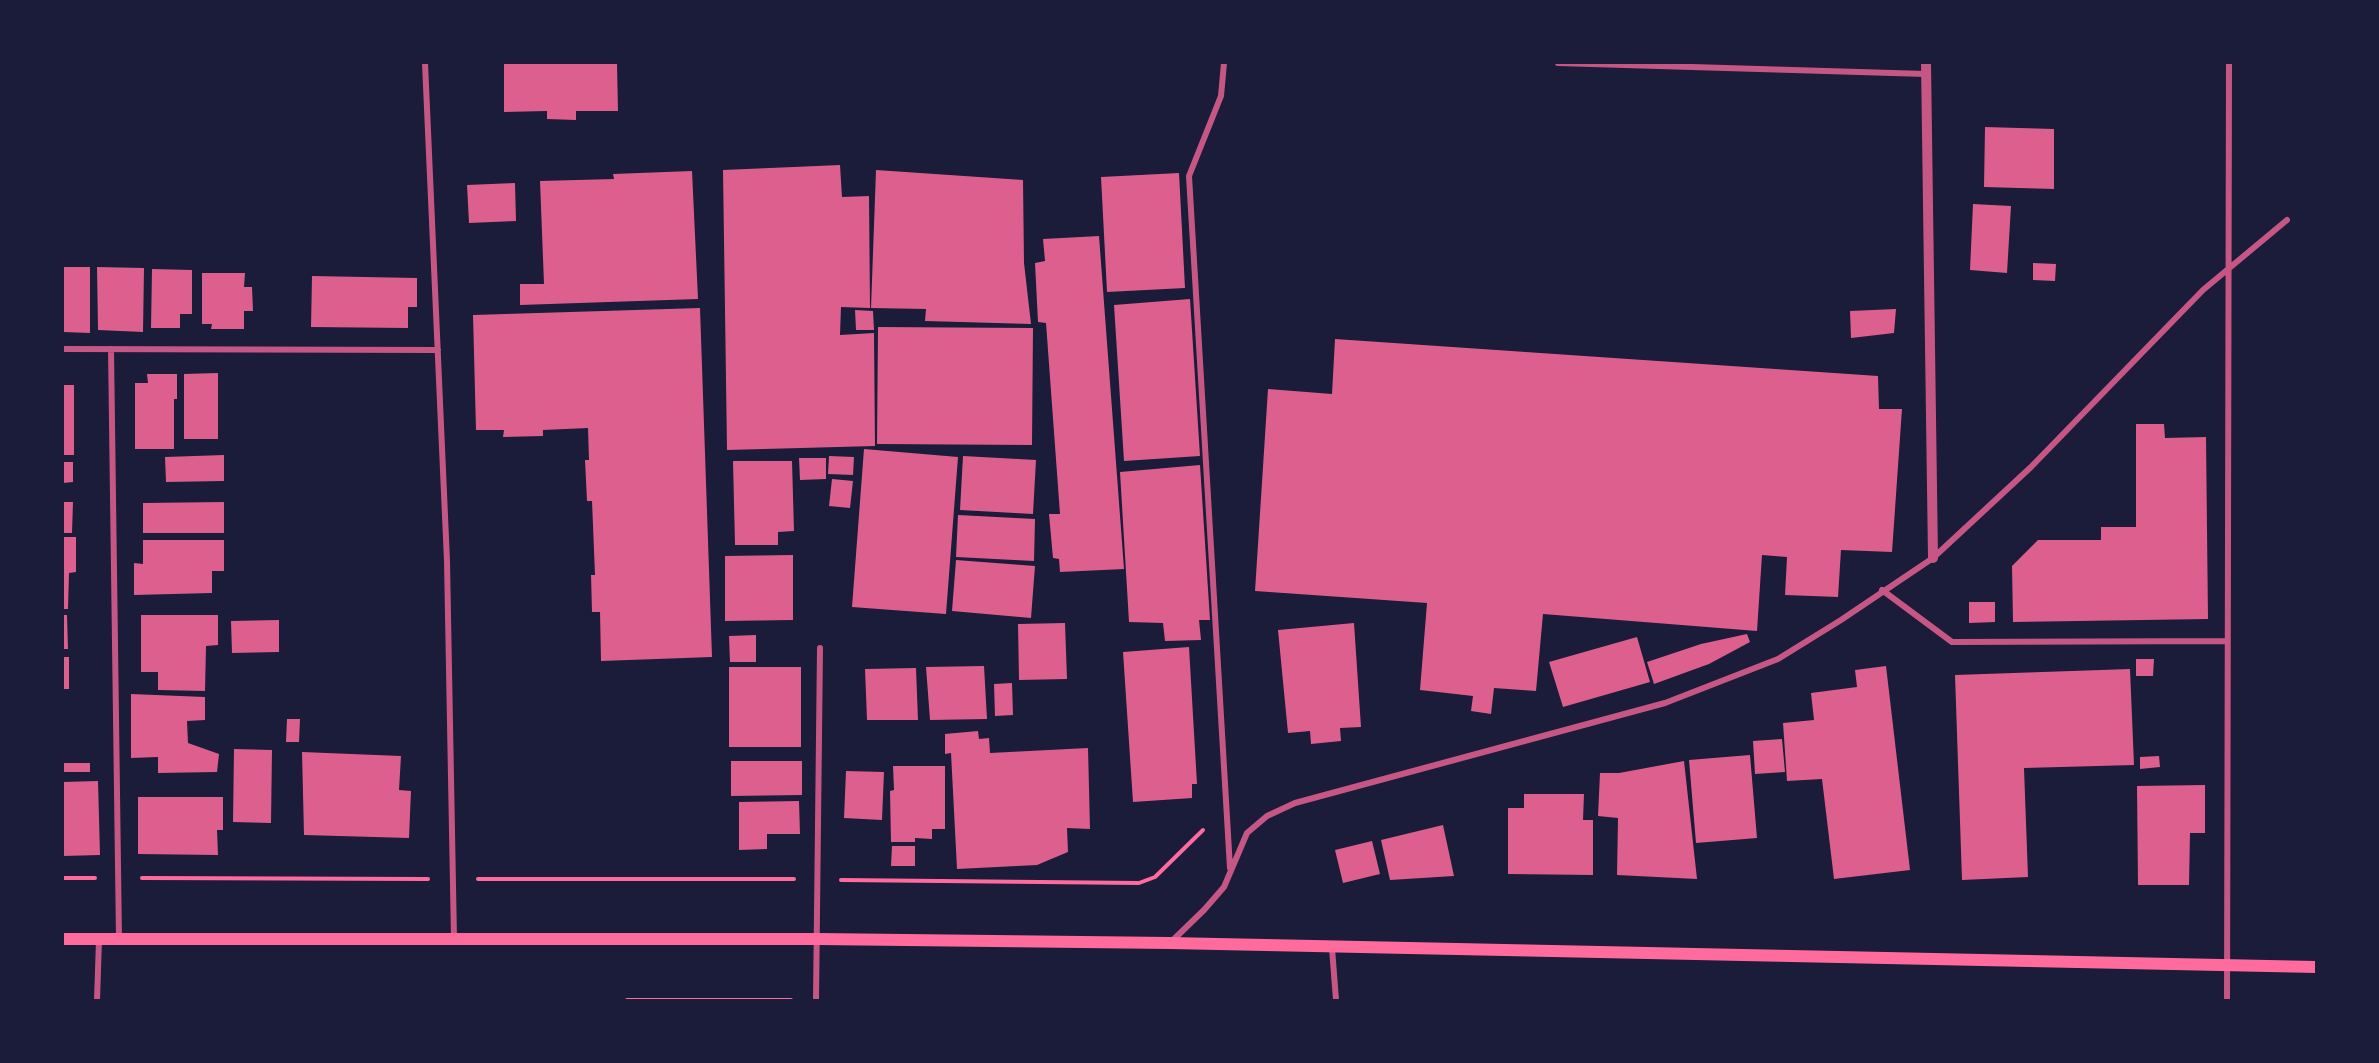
<!DOCTYPE html>
<style>
body{margin:0}
#map{position:relative;width:2379px;height:1063px;overflow:hidden;background:#1b1b3a;font-family:Mulish,sans-serif}
canvas{display:block}
.frame{position:absolute;inset:0;border:64px solid #1b1b3a;pointer-events:none}
</style>
<div id="map">
<canvas width="2379" height="1063"></canvas>
<div class="frame"></div>
</div>
<script>
const g = document.querySelector('canvas').getContext('2d');
g.lineJoin = 'round';
function fillPath(path, color) {
  g.fillStyle = color;
  g.fill(path, 'evenodd');
}
function toPath(rows) {
  const path = new Path2D();
  for (const r of rows) {
    path.moveTo(r[0], r[1]);
    for (let i = 2; i < r.length; i += 2) path.lineTo(r[i], r[i + 1]);
  }
  return path;
}
function trace(path, color, width, dash) {
  g.strokeStyle = color;
  g.lineWidth = width;
  g.lineCap = dash ? 'butt' : 'round';
  g.setLineDash(dash || []);
  g.stroke(path);
}
fillPath(toPath([
 [504,63,617,63,618,111,576,111,576,120,547,119,547,111,504,112],
 [1985,127,2054,129,2054,189,1984,187],
 [840,165,842,197,869,196,870,308,841,307,840,335,874,333,875,446,727,450,723,170],
 [876,170,1023,180,1024,263,1031,324,925,321,926,309,871,308],
 [692,171,698,299,520,305,520,284,544,284,540,181,614,179,613,174],
 [1179,173,1185,288,1107,292,1101,177],
 [515,183,516,221,469,223,467,185],
 [1973,204,2011,206,2007,273,1970,270],
 [1099,236,1124,569,1060,572,1059,559,1053,558,1049,514,1060,514,1046,323,1038,322,1035,263,1045,261,1043,239],
 [2033,263,2056,264,2055,281,2033,280],
 [63,267,90,267,90,333,63,332],
 [97,267,144,268,143,332,98,330],
 [152,269,192,270,192,314,180,314,180,328,151,328],
 [202,273,245,273,244,287,252,287,253,311,244,311,244,329,211,329,212,324,202,324],
 [312,276,417,278,417,307,408,307,408,328,311,327],
 [1190,299,1200,456,1124,461,1114,305],
 [700,308,712,657,601,661,600,612,592,612,591,575,595,575,592,501,587,501,585,460,589,460,588,428,543,430,543,436,503,437,504,430,476,430,473,315],
 [1896,309,1894,333,1851,338,1850,311],
 [855,310,873,311,874,330,856,330],
 [878,327,1033,328,1032,445,877,444],
 [1335,339,1878,376,1879,409,1902,409,1892,552,1841,550,1838,597,1785,595,1787,557,1762,555,1757,631,1543,614,1536,691,1494,688,1491,714,1471,711,1473,696,1420,690,1427,603,1255,591,1268,389,1332,394],
 [218,373,218,439,184,439,184,374],
 [147,374,177,374,177,399,174,399,174,449,135,449,135,383,148,383],
 [63,385,74,385,74,455,63,455],
 [2136,424,2164,424,2165,438,2206,437,2208,619,2013,622,2012,566,2038,540,2101,540,2101,527,2136,527],
 [864,449,958,457,946,614,852,607],
 [224,455,224,481,166,482,165,457],
 [829,456,854,457,853,475,828,474],
 [963,456,1036,460,1033,514,960,510],
 [799,458,826,458,826,479,800,480],
 [733,461,792,461,794,531,778,532,778,545,735,545],
 [63,462,73,462,73,482,63,483],
 [1200,465,1210,620,1199,620,1201,640,1165,641,1163,623,1129,622,1120,472],
 [832,479,853,481,850,508,829,506],
 [63,502,73,502,72,533,63,533],
 [224,502,224,533,143,533,143,503],
 [958,515,1035,519,1034,561,956,557],
 [63,537,76,537,76,572,69,573,68,609,63,609],
 [143,540,224,540,224,571,212,571,212,593,134,595,134,563,143,564],
 [793,555,793,620,725,621,725,556],
 [956,560,1035,566,1031,618,952,611],
 [1969,602,1995,602,1995,622,1969,623],
 [63,615,67,615,68,649,63,649],
 [141,615,218,615,218,645,206,646,205,691,158,690,158,672,141,672],
 [279,620,279,652,232,653,231,621],
 [1065,623,1067,679,1019,680,1018,624],
 [1354,623,1361,727,1340,728,1341,741,1311,744,1310,731,1288,733,1278,630],
 [1747,634,1750,642,1709,664,1654,684,1647,662,1701,644],
 [756,635,756,662,730,662,729,636],
 [1637,637,1650,682,1563,707,1549,662],
 [1189,647,1197,784,1192,784,1192,798,1133,802,1123,652],
 [63,657,69,657,69,689,63,689],
 [2136,659,2154,659,2153,676,2136,676],
 [984,666,987,719,930,720,926,667],
 [1886,666,1910,870,1834,879,1822,779,1787,781,1783,723,1814,720,1811,693,1857,687,1855,670],
 [729,667,801,667,801,747,729,747],
 [916,668,918,720,867,720,865,669],
 [2130,669,2134,765,2024,768,2028,877,1962,880,1955,675],
 [1012,683,1013,715,995,716,994,684],
 [131,694,205,697,205,720,187,721,188,743,219,754,217,772,158,773,158,757,131,758],
 [287,719,300,719,299,742,286,742],
 [978,731,979,739,989,738,990,753,1088,748,1090,829,1067,828,1068,852,1037,865,957,869,951,753,945,754,945,734],
 [1782,739,1785,772,1755,774,1753,741],
 [234,749,272,750,271,823,233,822],
 [302,752,401,756,399,790,411,791,409,838,304,835],
 [1750,755,1757,838,1696,843,1689,760],
 [2159,756,2160,767,2140,769,2140,757],
 [731,761,802,761,802,795,731,796],
 [1684,761,1697,879,1617,875,1618,818,1598,816,1600,773,1619,773],
 [63,763,90,763,90,772,63,772],
 [893,766,945,766,945,829,932,829,932,839,915,838,915,842,891,842,890,791,894,790],
 [846,771,884,772,882,820,844,818],
 [98,781,100,855,63,856,63,782],
 [2205,785,2205,833,2190,833,2189,885,2138,885,2137,786],
 [1524,794,1584,794,1583,820,1593,820,1593,875,1508,874,1508,808,1524,808],
 [138,797,223,797,223,830,217,830,218,855,138,854],
 [799,801,800,834,767,834,767,849,739,850,739,802],
 [1443,825,1454,876,1390,880,1381,840],
 [1372,841,1380,874,1343,883,1335,850],
 [892,846,915,846,915,866,891,866]
]), '#dd5f8e');
trace(toPath([
 [63,878,95,878],
 [142,878,428,879],
 [478,879,794,879],
 [841,880,1139,883,1155,877,1203,830],
 [627,1000,791,1000]
]), '#ff6b9d', 4);
trace(toPath([
 [425,63,447,561,454,939],
 [1224,63,1221,96,1189,176,1230,868],
 [1558,63,1926,74],
 [63,349,438,350],
 [111,349,119,939],
 [1882,590,1952,642,2227,641],
 [1172,941,1204,910,1224,887,1247,833,1267,816,1295,803,1665,703,1778,659,1841,620,1933,558,2031,467,2203,290,2287,220],
 [1332,948,1336,1000],
 [97,1000,99,940],
 [816,1000,820,648],
 [2227,1000,2229,63]
]), '#c65784', 6);
trace(toPath([
 [1926,63,1933,558]
]), '#c65784', 10);
trace(toPath([
 [63,939,817,939,1170,943,2316,967]
]), '#ff6b9d', 12);
</script>
